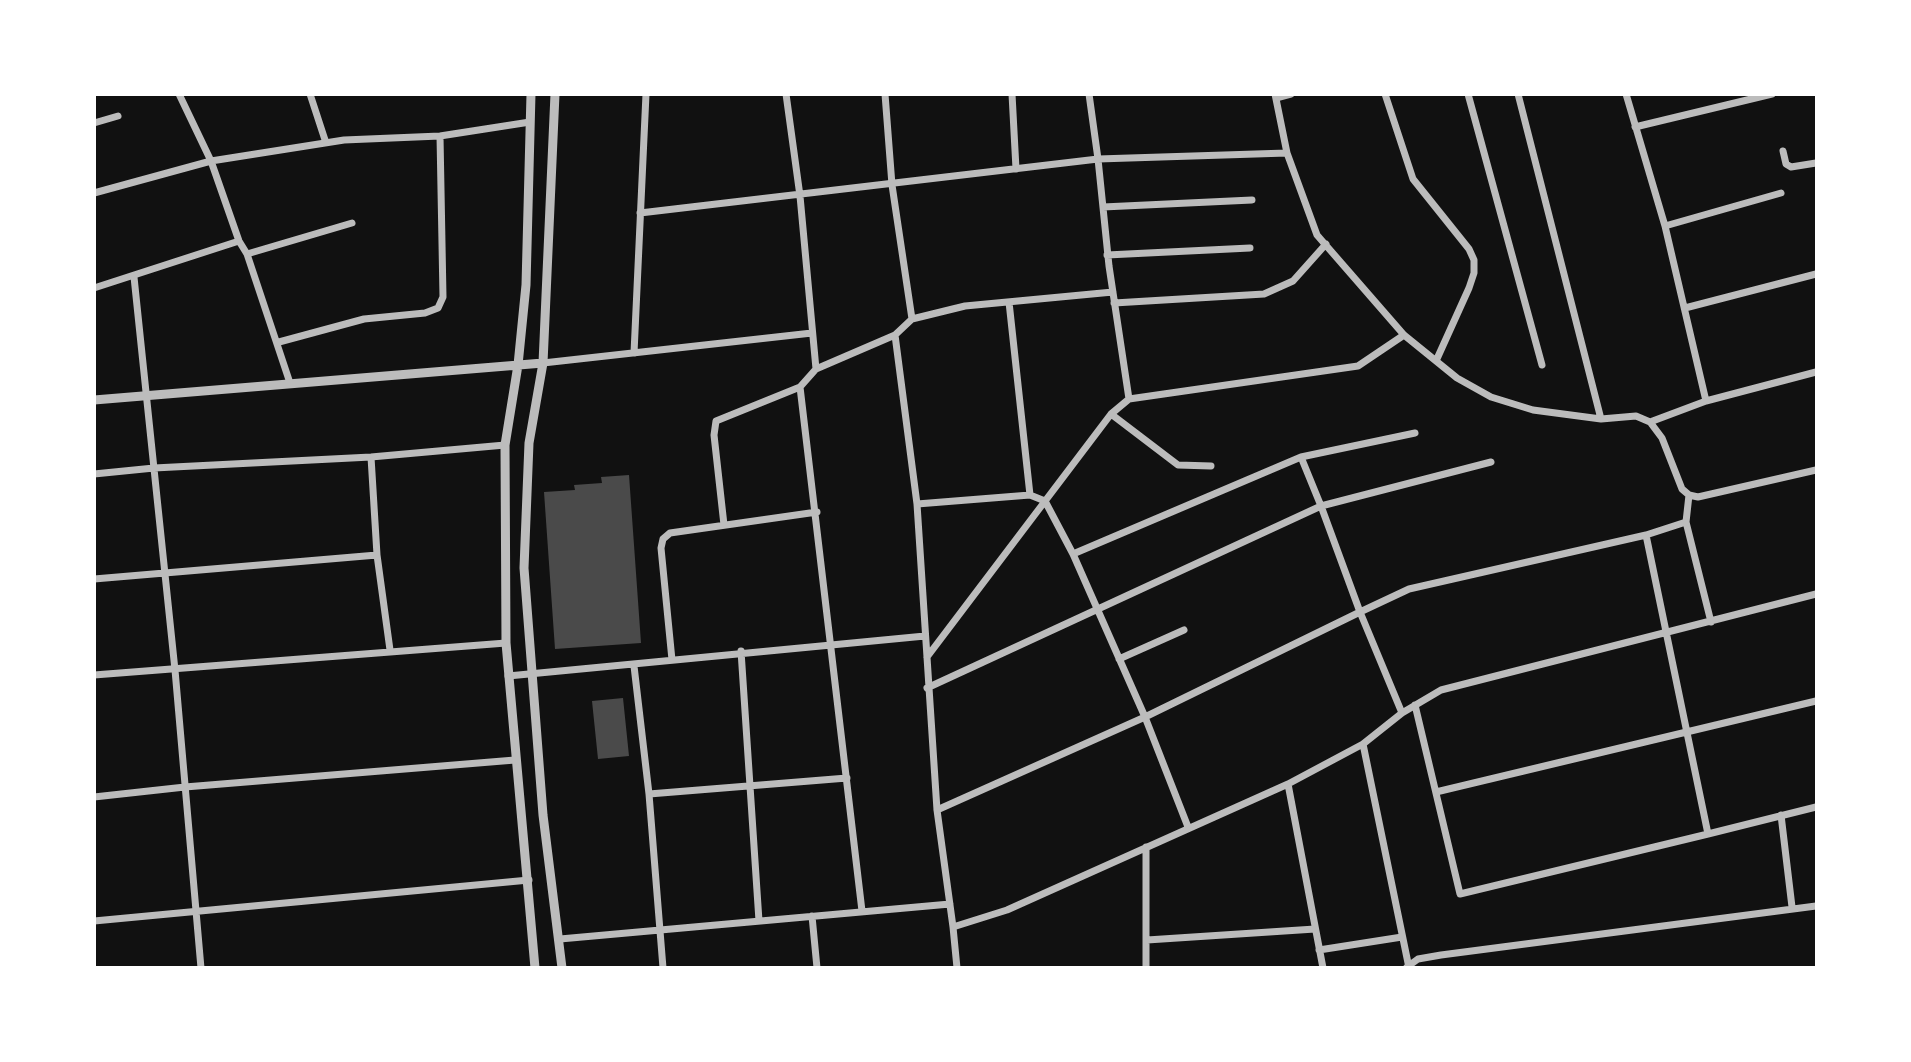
<!DOCTYPE html>
<style>
body{margin:0}
#map{position:relative;width:1911px;height:1062px;overflow:hidden;background:#111;font-family:"Source Sans 3",sans-serif}
canvas{display:block}
.frame{position:absolute;inset:0;border:96px solid #fff;pointer-events:none}
</style>
<div id="map">
<canvas width="1911" height="1062"></canvas>
<div class="frame"></div>
</div>
<script>
const g = document.querySelector('canvas').getContext('2d');
g.lineJoin = 'round';
function fillPath(path, color) {
  g.fillStyle = color;
  g.fill(path, 'evenodd');
}
function toPath(rows) {
  const path = new Path2D();
  for (const r of rows) {
    path.moveTo(r[0], r[1]);
    for (let i = 2; i < r.length; i += 2) path.lineTo(r[i], r[i + 1]);
  }
  return path;
}
function trace(path, color, width, dash) {
  g.strokeStyle = color;
  g.lineWidth = width;
  g.lineCap = dash ? 'butt' : 'round';
  g.setLineDash(dash || []);
  g.stroke(path);
}
fillPath(toPath([
 [629,475,641,643,555,649,544,492,575,490,574,485,602,483,601,477],
 [623,698,629,756,598,759,592,701]
]), '#4a4a4a');
trace(toPath([
 [179,94,211,161,239,241,247,254,290,383],
 [310,94,326,143],
 [786,94,800,196,816,369],
 [885,94,892,185,912,319,965,306,1113,292],
 [1012,94,1016,169],
 [1275,94,1287,153,1317,235,1404,335,1457,378,1491,397,1533,410,1601,419,1636,416,1650,422,1662,438,1682,489,1689,495,1698,497,1816,470],
 [1385,94,1413,179,1469,249,1474,260,1474,273,1469,288,1436,361],
 [1468,94,1542,365],
 [1518,94,1601,419],
 [1626,94,1665,226,1706,401,1650,422],
 [1276,98,1291,94],
 [94,123,118,116],
 [1635,127,1772,94],
 [1783,151,1786,164,1791,167,1816,163],
 [94,193,211,161,344,140,440,136,530,122],
 [1103,207,1252,200],
 [640,213,1098,159,1089,94],
 [1665,226,1781,193],
 [247,254,352,223],
 [1107,255,1250,248],
 [134,277,175,670,201,968],
 [94,288,239,241],
 [1009,302,1030,495],
 [1114,303,1264,294,1293,281,1326,244],
 [1685,308,1816,274],
 [895,335,917,504,937,810,953,927,1007,910,1288,784],
 [279,342,364,319,425,313,438,308,443,297,440,136],
 [634,353,646,94],
 [543,363,812,333],
 [800,387,862,911],
 [1129,399,1109,266,1098,159,1287,153],
 [1706,401,1816,372],
 [1111,414,1178,465,1211,466],
 [371,457,377,555,390,650],
 [1301,457,1321,506,1491,462],
 [94,474,154,468,371,457,505,445],
 [1689,495,1686,522,1646,535,1708,834,1816,807],
 [917,504,1030,495,1045,501,1073,554,1145,717,1188,827],
 [1686,522,1711,622],
 [724,525,714,435,716,421,800,387,816,369,895,335,912,319],
 [1073,554,1301,457,1415,433],
 [94,579,377,555],
 [741,651,759,921],
 [927,657,1111,414,1129,399,1358,366,1404,335],
 [1119,659,1184,630],
 [672,660,661,548,663,539,670,533,817,512],
 [634,666,649,794,663,968],
 [94,675,506,643],
 [508,676,925,636],
 [927,688,1321,506,1360,612,1409,589,1646,535],
 [1415,705,1460,894,1708,834],
 [1402,713,1441,690,1816,594],
 [1436,792,1816,701],
 [649,794,847,778],
 [94,797,185,787,515,760],
 [937,810,1145,717,1360,612,1402,713,1363,744],
 [1781,815,1792,907],
 [1146,847,1146,968],
 [812,916,817,968],
 [94,921,529,880],
 [953,927,957,968],
 [560,939,950,904],
 [1147,940,1315,929],
 [1319,950,1402,937],
 [1407,967,1418,959,1441,955,1816,906],
 [1323,968,1288,784,1363,744,1408,963]
]), '#bcbcbc', 7);
trace(toPath([
 [531,94,526,285,518,365,505,445,506,643,535,968],
 [555,94,543,363,529,443,524,568,543,815,562,968],
 [94,400,543,363]
]), '#bcbcbc', 9);
</script>
